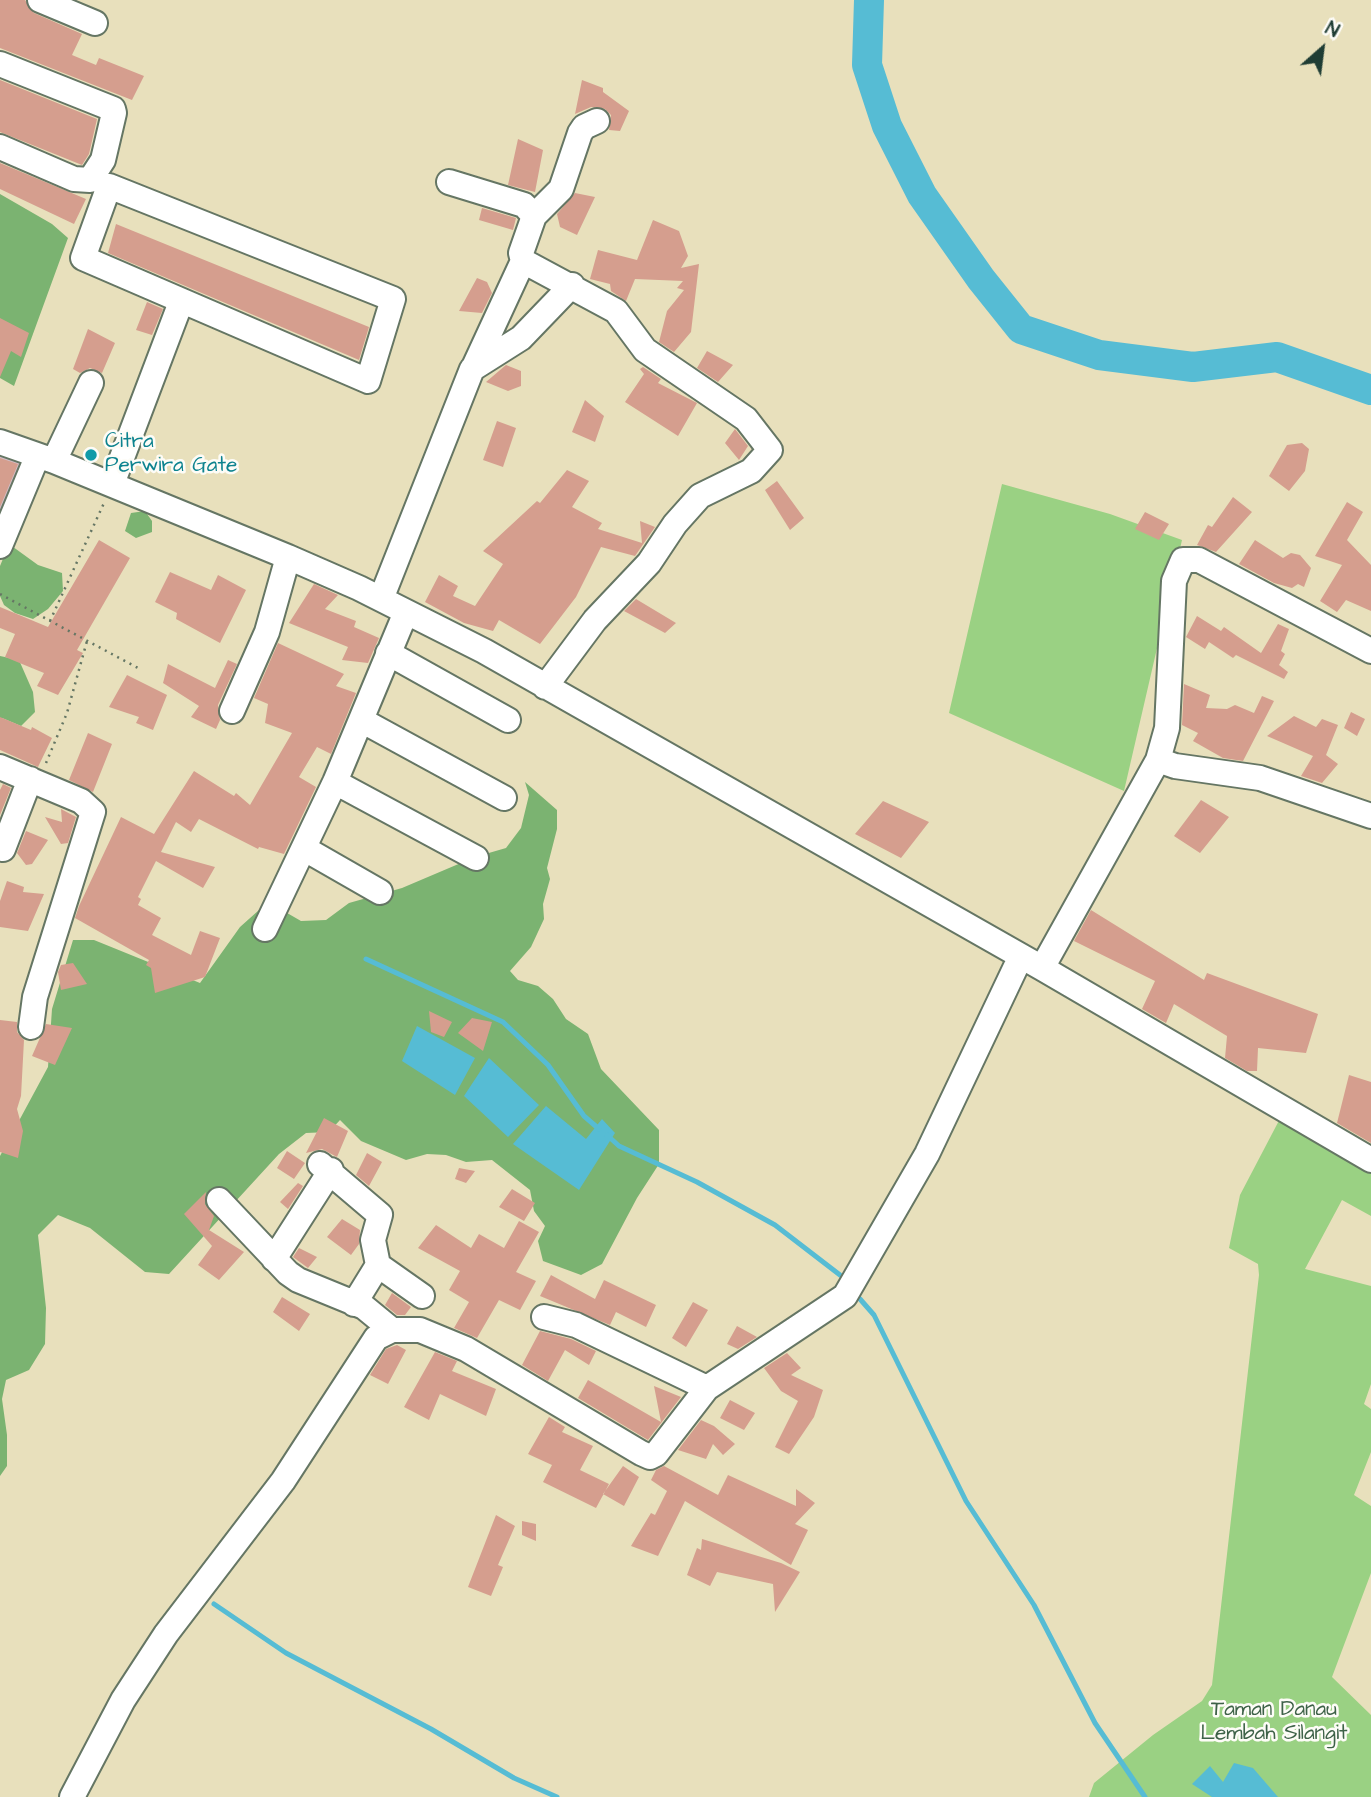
<!DOCTYPE html>
<style>
body{margin:0}
#map{position:relative;width:1371px;height:1797px;overflow:hidden;background:#e8e0bc;font-family:"Architects Daughter",sans-serif}
canvas{display:block}
.north{position:absolute;left:1287px;top:14px;width:70px;height:70px;-webkit-text-stroke:5px #fdfcf7;paint-order:stroke;rotate:28deg;font-size:19px;font-weight:700;line-height:28px;text-align:center;color:#1f3d34}
.north::after{content:'';display:block;margin:auto;width:24px;height:32px;background:#1f3d34;clip-path:polygon(50% 0,100% 100%,50% 72%,0 100%)}
</style>
<div id="map">
<canvas width="1371" height="1797"></canvas>
<div class="north">N</div>
</div>
<script>
const g = document.querySelector('canvas').getContext('2d');
g.lineJoin = 'round';
function fillPath(path, color) {
  g.fillStyle = color;
  g.fill(path, 'evenodd');
}
function toPath(rows) {
  const path = new Path2D();
  for (const r of rows) {
    path.moveTo(r[0], r[1]);
    for (let i = 2; i < r.length; i += 2) path.lineTo(r[i], r[i + 1]);
  }
  return path;
}
function trace(path, color, width, dash) {
  g.strokeStyle = color;
  g.lineWidth = width;
  g.lineCap = dash ? 'butt' : 'round';
  g.setLineDash(dash || []);
  g.stroke(path);
}
function write(font, color, halo, rows, align = 'center') {
  g.font = font + ' "Architects Daughter",sans-serif';
  g.lineWidth = 5;
  g.setLineDash([]);
  g.textBaseline = 'middle';
  g.strokeStyle = halo;
  g.fillStyle = color;
  for (const [text, x, y, turn = 0] of rows) {
    g.save();
    g.translate(x, y);
    g.rotate((+turn || 0) * Math.PI / 180);
    g.textAlign = isNaN(turn) ? turn : align;
    if (halo) g.strokeText(text, 0, 0);
    g.fillText(text, 0, 0);
    g.restore();
  }
}
fillPath(toPath([
 [0,448,29,462,0,536]
]), '#d2bdc5');
fillPath(toPath([
 [1002,484,1110,514,1182,540,1124,791,949,713],
 [1284,1111,1371,1160,1371,1216,1342,1200,1305,1269,1371,1286,1371,1384,1364,1404,1371,1409,1371,1452,1354,1495,1371,1506,1371,1573,1332,1677,1371,1715,1371,1797,1089,1797,1094,1783,1153,1735,1202,1701,1212,1685,1259,1275,1258,1264,1229,1248,1240,1195]
]), '#9ad183');
fillPath(toPath([
 [0,194,52,224,68,238,14,386,0,378],
 [145,511,152,521,152,532,136,538,125,531,131,513],
 [9,544,38,565,62,573,63,591,48,609,33,619,15,613,4,605,0,596,0,566],
 [0,656,19,660,33,692,35,712,21,726,2,718,0,732],
 [525,782,557,810,557,829,547,868,550,879,543,904,544,919,531,947,510,971,518,980,538,986,553,999,566,1019,588,1034,601,1069,659,1130,659,1164,637,1198,602,1264,581,1275,543,1261,538,1241,545,1226,534,1211,530,1190,492,1160,466,1162,446,1155,427,1154,406,1160,361,1141,340,1120,329,1132,306,1133,279,1154,169,1274,145,1272,90,1228,58,1215,38,1235,46,1308,45,1344,29,1370,6,1380,2,1399,7,1435,7,1466,0,1476,0,1156,48,1067,52,1009,73,940,94,940,200,983,240,927,268,902,301,921,326,920,349,903,402,888,475,857,506,848,521,828,529,795]
]), '#7bb371');
fillPath(toPath([
 [417,1026,475,1058,455,1095,402,1061],
 [489,1058,539,1105,508,1137,464,1096],
 [546,1106,586,1139,602,1119,615,1133,579,1190,513,1144],
 [1234,1763,1253,1768,1278,1797,1212,1797,1192,1784,1210,1766,1223,1782]
]), '#56bcd4');
trace(toPath([
 [366,959,503,1022,548,1065,584,1116,599,1129],
 [607,1135,619,1146,697,1182,775,1225,840,1275],
 [860,1299,874,1315,966,1501,1034,1605,1095,1723,1145,1797],
 [214,1604,286,1653,431,1729,514,1778,557,1797]
]), '#56bcd4', 5);
trace(toPath([
 [869,0,867,65,887,126,922,195,981,279,1021,329,1099,355,1193,367,1277,357,1371,390]
]), '#56bcd4', 30);
fillPath(toPath([
 [0,0,25,0,34,13,82,34,72,55,96,65,99,58,144,76,132,100,0,48],
 [0,80,97,119,89,154,82,165,0,132],
 [582,80,603,88,603,92,629,111,620,131,609,130,611,115,605,109,591,107,575,114],
 [518,139,543,150,535,192,508,185],
 [0,163,86,199,74,224,0,189],
 [575,193,595,197,577,235,560,227,557,214],
 [482,208,516,218,513,230,479,220],
 [653,220,679,231,688,256,681,268,699,264,691,332,674,352,659,342,667,311,684,290,677,288,683,281,635,279,626,301,611,291,610,284,590,279,598,250,637,260],
 [116,224,369,327,359,360,108,253],
 [477,278,487,282,492,293,482,313,459,311],
 [147,302,163,309,152,335,136,330],
 [0,318,29,333,21,357,11,351,0,377],
 [88,329,115,343,102,373,90,368,80,373,73,369],
 [707,351,733,365,718,382,697,368],
 [506,365,521,371,521,386,508,391,486,382],
 [643,367,661,379,658,383,697,403,678,436,625,402,644,374,640,369],
 [585,400,604,416,595,442,572,432],
 [497,421,516,428,503,467,483,460],
 [735,429,748,446,739,460,725,443],
 [1302,443,1309,449,1305,471,1289,491,1269,476,1287,445],
 [0,458,18,464,0,507],
 [567,470,589,481,572,507,602,523,598,529,642,543,640,521,655,527,635,556,601,547,576,597,540,644,499,620,493,631,464,623,425,602,439,575,458,586,453,596,475,606,503,564,483,551,537,501,540,503],
 [777,481,804,518,790,530,765,490],
 [1233,497,1252,512,1216,552,1197,545,1208,525,1212,527],
 [1347,502,1363,512,1347,540,1371,565,1371,611,1346,600,1337,612,1320,601,1342,565,1315,556],
 [1145,512,1169,524,1159,540,1135,529],
 [99,540,130,558,77,650,83,653,58,695,37,686,44,673,5,657,15,634,0,628,0,607,48,627],
 [1255,540,1283,558,1291,553,1300,555,1311,568,1304,587,1298,584,1292,588,1274,583,1239,564],
 [170,572,211,590,218,575,246,590,220,643,176,619,177,613,155,602],
 [314,584,338,595,325,609,356,621,354,627,379,638,368,663,342,660,348,647,289,623],
 [636,599,676,623,665,633,624,611],
 [1197,616,1221,631,1224,627,1261,653,1278,624,1289,629,1281,651,1285,654,1279,665,1288,672,1284,679,1236,655,1233,658,1209,642,1205,649,1186,637],
 [278,643,344,674,336,686,356,693,331,754,317,747,299,777,316,787,284,854,259,847,258,849,199,819,191,832,176,822,161,852,215,867,203,888,156,861,138,897,141,899,138,905,161,918,152,935,191,955,200,931,220,938,205,977,155,993,151,968,146,965,149,960,75,918,79,906,121,817,154,834,194,771,234,796,236,793,250,805,292,733,265,723,268,704,254,698],
 [228,660,237,664,218,705,220,720,216,729,191,717,199,706,163,683,168,664,215,688],
 [127,675,167,695,153,730,136,723,139,717,109,707],
 [1184,684,1210,695,1206,708,1227,709,1235,705,1254,713,1262,696,1274,701,1243,761,1223,758,1193,741,1198,733,1182,725],
 [1351,712,1365,719,1357,736,1344,728],
 [1294,716,1316,727,1322,719,1338,725,1326,755,1338,764,1322,783,1301,776,1313,756,1267,736],
 [0,717,31,730,32,727,52,738,38,767,0,750],
 [88,733,112,744,93,792,69,780],
 [3,784,11,788,0,815,0,790],
 [1201,800,1229,817,1200,853,1174,836],
 [883,801,929,822,901,858,855,834],
 [61,809,76,817,68,843,61,844,45,817,62,822],
 [26,831,48,840,32,864,26,865,17,853],
 [7,881,24,887,23,892,44,894,28,931,0,927,0,901],
 [1091,910,1204,980,1207,973,1318,1014,1306,1053,1258,1048,1257,1071,1247,1071,1225,1058,1227,1036,1174,1004,1166,1023,1142,1009,1155,981,1074,941],
 [73,963,87,984,61,990,58,972,61,965],
 [429,1011,452,1022,444,1037,431,1032],
 [472,1018,492,1022,483,1051,458,1033],
 [0,1020,17,1022,17,1032,24,1040,21,1096,17,1109,23,1131,18,1158,0,1152],
 [46,1024,72,1028,55,1065,32,1056],
 [1349,1075,1371,1082,1371,1143,1337,1123],
 [324,1118,348,1131,337,1157,322,1149,306,1153],
 [287,1151,305,1163,294,1179,277,1168],
 [367,1153,382,1162,369,1186,356,1175],
 [459,1168,475,1171,466,1183,455,1179],
 [298,1183,303,1186,288,1209,280,1202],
 [512,1189,535,1203,524,1221,499,1207],
 [206,1192,205,1204,214,1216,209,1230,244,1252,219,1280,198,1265,212,1246,184,1214],
 [342,1219,360,1230,359,1244,351,1255,327,1237],
 [519,1221,539,1232,516,1272,536,1281,520,1310,499,1300,477,1338,454,1328,469,1302,449,1290,460,1271,418,1248,436,1225,471,1248,479,1234,504,1248],
 [299,1248,317,1257,308,1268,293,1257],
 [551,1275,595,1299,604,1280,656,1305,646,1327,616,1312,610,1325,540,1296],
 [392,1293,411,1307,405,1315,397,1315,385,1305],
 [282,1297,310,1314,299,1331,273,1312],
 [693,1302,708,1310,686,1347,672,1338],
 [737,1326,757,1337,738,1349,727,1344],
 [540,1331,571,1339,596,1351,589,1365,565,1350,548,1381,522,1365],
 [397,1345,406,1350,388,1384,370,1375,386,1349],
 [435,1352,457,1361,452,1371,496,1389,486,1416,440,1394,429,1420,404,1407],
 [787,1353,801,1368,791,1375,823,1390,814,1417,789,1454,775,1447,798,1401,781,1391,764,1368],
 [588,1380,661,1422,654,1386,681,1397,648,1440,578,1398],
 [730,1400,755,1413,744,1430,720,1418],
 [549,1417,565,1427,562,1432,593,1446,580,1470,609,1484,596,1508,543,1482,552,1465,528,1454],
 [701,1420,714,1426,735,1444,723,1455,713,1444,706,1459,678,1450],
 [623,1466,639,1477,624,1506,603,1494],
 [664,1466,718,1495,728,1475,796,1506,796,1489,815,1503,795,1524,808,1530,791,1565,685,1501,658,1556,631,1546,651,1513,655,1515,667,1491,651,1480,656,1470],
 [496,1515,515,1526,498,1565,503,1567,491,1596,468,1587],
 [522,1521,536,1524,536,1541,522,1535],
 [702,1539,781,1563,800,1572,775,1612,773,1584,717,1572,710,1586,687,1575,697,1548,701,1550]
]), '#d59e8e');
const minor = toPath([
 [40,0,95,23],
 [0,64,113,109,114,113,103,160,90,180,74,179,0,147],
 [449,182,524,205,534,216],
 [109,186,393,299,368,381,83,258,109,186],
 [473,369,523,261],
 [0,442,54,461,288,557,359,588,484,651,1042,968,1371,1160],
 [54,461,91,383],
 [112,484,181,302],
 [0,546,37,457],
 [381,599,472,369,521,338,572,285],
 [388,653,508,720],
 [545,687,595,620,649,563,675,524,700,496,751,471,770,450,746,419,645,350,616,311,523,261,521,253,534,216,561,189,580,133,584,127,597,121],
 [232,711,267,632,288,557],
 [361,720,504,798],
 [1158,760,1175,766,1260,778,1371,816],
 [0,767,81,801,93,812,35,997,31,1027],
 [335,782,476,858],
 [3,849,30,779],
 [305,849,380,892],
 [265,929,335,782,406,612],
 [1042,968,1158,760,1167,728,1174,581,1183,560,1199,560,1371,651],
 [320,1164,380,1215,373,1240,378,1265,422,1296],
 [219,1200,288,1273,298,1280,364,1307,392,1330],
 [274,1259,331,1170],
 [354,1304,378,1265],
 [544,1317,576,1325,707,1388],
 [72,1797,123,1700,166,1634,283,1481,376,1338,392,1330,420,1330,466,1349,641,1453,650,1457,656,1454,707,1388,845,1296,927,1154,1021,956]
]);
trace(minor, '#657664', 28);
trace(toPath([
 [0,594,138,668],
 [50,621,104,503],
 [46,763,67,713,87,641]
]), '#657664', 2.5, [2, 5]);
trace(minor, '#fff', 24);
for (const [x, y, r, color] of [
 [91,455,7,"#0f9aa8"]
]) {
  const dot = new Path2D();
  dot.arc(x, y, r, 0, 2 * Math.PI);
  g.fillStyle = color;
  g.fill(dot);
  trace(dot, '#fdfcf7', 2.5);
}
write('21px', '#0d838f', '#fdfcf7', [
 ["Citra",105,443],
 ["Perwira Gate",105,467]
], 'left');
write('21px', '#3e6248', '#fdfcf7', [
 ["Taman Danau",1274,1711],
 ["Lembah Silangit",1274,1735]
]);
</script>
